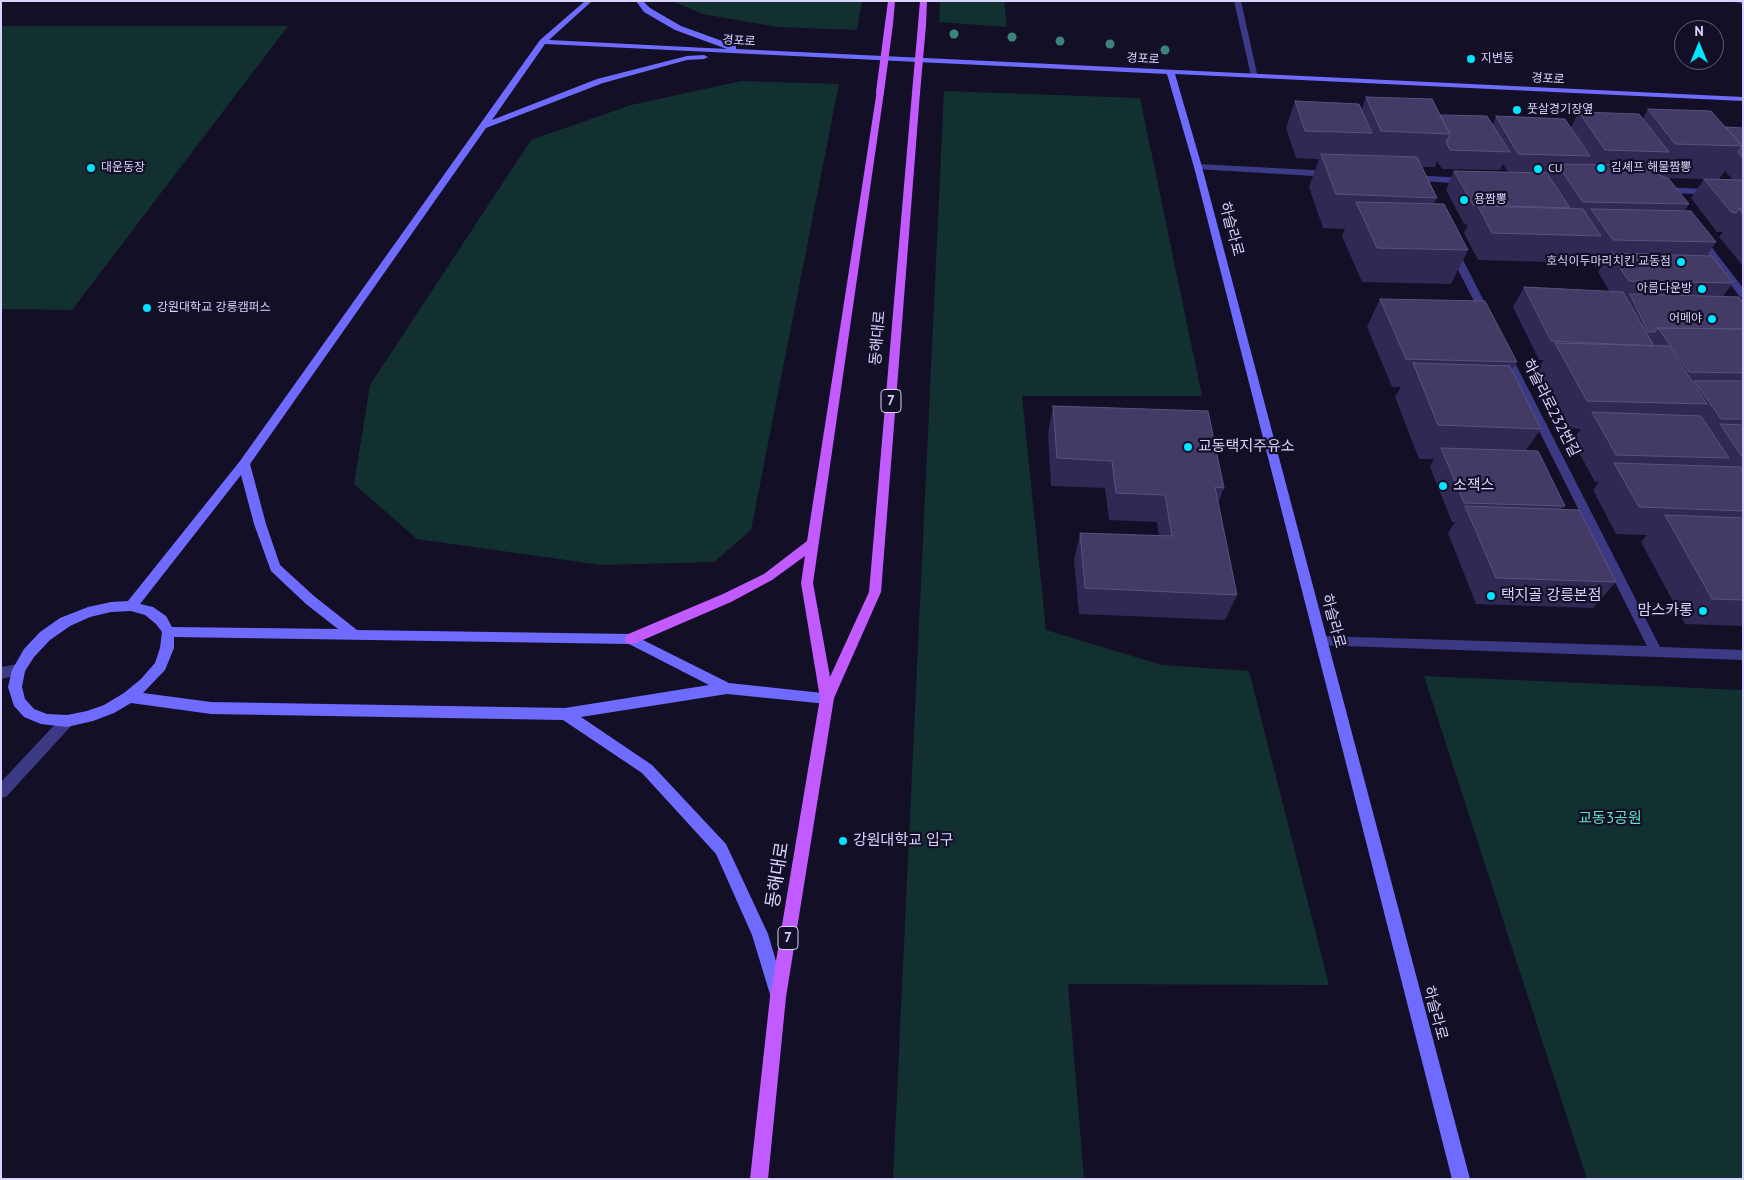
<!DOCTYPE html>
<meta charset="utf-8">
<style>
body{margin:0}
#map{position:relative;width:1744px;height:1180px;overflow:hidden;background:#130f26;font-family:"PT Sans",sans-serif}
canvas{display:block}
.frame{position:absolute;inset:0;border:2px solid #d9d4ff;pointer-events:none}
.north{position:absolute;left:1674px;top:20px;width:50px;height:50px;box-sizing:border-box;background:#130f26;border:1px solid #625e7d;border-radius:50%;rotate:0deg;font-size:14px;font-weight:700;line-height:20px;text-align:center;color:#d9d4ff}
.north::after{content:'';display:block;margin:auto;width:18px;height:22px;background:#00e5ff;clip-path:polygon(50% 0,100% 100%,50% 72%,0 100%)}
</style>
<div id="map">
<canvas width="1744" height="1180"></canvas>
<div class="frame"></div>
<div class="north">N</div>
</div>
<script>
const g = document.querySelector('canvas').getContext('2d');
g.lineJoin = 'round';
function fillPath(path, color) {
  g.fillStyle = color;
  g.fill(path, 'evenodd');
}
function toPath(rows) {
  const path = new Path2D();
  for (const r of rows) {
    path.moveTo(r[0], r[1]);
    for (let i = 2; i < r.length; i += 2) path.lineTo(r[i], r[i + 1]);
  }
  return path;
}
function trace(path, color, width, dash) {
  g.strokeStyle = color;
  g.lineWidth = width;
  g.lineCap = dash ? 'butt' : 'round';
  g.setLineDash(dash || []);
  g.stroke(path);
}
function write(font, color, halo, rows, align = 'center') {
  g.font = font + ' "PT Sans","Noto Sans KR",sans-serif';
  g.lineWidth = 4.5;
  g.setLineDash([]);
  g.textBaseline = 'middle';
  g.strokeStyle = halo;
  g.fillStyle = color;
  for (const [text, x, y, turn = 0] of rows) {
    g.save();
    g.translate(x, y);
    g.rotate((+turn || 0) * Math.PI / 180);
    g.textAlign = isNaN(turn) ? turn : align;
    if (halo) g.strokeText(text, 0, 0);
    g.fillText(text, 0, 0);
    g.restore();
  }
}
fillPath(toPath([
 [672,1,862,1,857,30,777,27,703,14],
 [940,1,1004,1,1007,27,939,22],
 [1,26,288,26,72,310,1,309],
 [741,81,839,84,751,530,714,562,601,565,417,539,354,484,370,385,531,140,631,105],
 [944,91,1140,98,1202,396,1022,396,1046,630,1162,665,1249,671,1329,985,1068,984,1084,1179,893,1179],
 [1424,676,1743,690,1743,1179,1587,1179]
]), '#12302f');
fillPath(toPath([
 [19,664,24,666,26,670,24,674,1,679,1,667,19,664],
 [67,715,72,717,74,721,72,725,6,797,1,798,1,782,62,717,67,715]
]), '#3d3a85');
fillPath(toPath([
 [1234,1,1241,1,1258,78,1251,76,1234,1],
 [1734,1,1743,1,1743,4,1735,2,1734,1],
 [1198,164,1331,171,1335,174,1331,177,1195,169,1194,167,1198,164],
 [1411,175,1466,178,1470,181,1466,184,1408,180,1408,176,1411,175],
 [1663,187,1743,191,1743,197,1660,192,1659,190,1663,187],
 [1700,235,1703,236,1743,288,1743,298,1740,297,1695,238,1700,235],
 [1453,247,1458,250,1491,315,1490,317,1482,317,1481,315,1448,250,1453,247],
 [1506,352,1511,355,1660,647,1743,650,1743,660,1316,645,1315,641,1316,637,1321,636,1647,646,1501,355,1506,352]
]), '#3d3a85');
fillPath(toPath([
 [585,1,592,1,549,40,727,49,675,30,644,12,636,1,643,1,650,8,681,26,736,46,736,49,1743,97,1743,101,1175,74,1202,167,1470,1179,1452,1179,1194,167,1167,74,545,44,492,120,597,79,687,56,704,55,708,57,704,59,687,60,603,83,486,128,250,464,266,524,280,565,314,596,357,630,631,634,729,683,832,694,834,698,832,702,827,704,727,694,581,717,652,765,726,844,768,934,786,995,784,1001,778,1003,772,1001,752,935,716,854,642,773,563,720,211,714,131,703,114,713,93,721,67,727,41,724,24,717,14,706,8,687,12,670,24,649,40,632,60,618,88,607,111,602,128,601,240,461,540,40,585,1],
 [241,475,254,524,271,571,306,604,338,629,172,627,166,616,153,607,140,604,241,475],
 [131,611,145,615,156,624,162,632,160,648,155,663,141,679,124,693,104,705,87,711,67,715,47,714,34,709,25,699,22,687,25,671,34,657,50,640,70,626,90,617,111,612,131,611],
 [174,637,629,644,709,685,565,708,211,702,143,693,165,670,174,648,174,637]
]), '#6f6bff');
fillPath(toPath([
 [888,1,895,1,893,24,889,26,885,24,888,1],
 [920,1,927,1,926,25,922,27,918,25,920,1],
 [877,90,884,92,813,583,830,677,869,592,912,93,916,91,920,93,881,592,834,698,786,997,768,1179,750,1179,770,997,820,698,801,583,805,556,772,580,731,602,636,643,631,644,626,643,625,639,626,635,723,594,764,574,807,541,877,90]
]), '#c25bff');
trace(toPath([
 [880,92,889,24],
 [916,93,922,25]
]), '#c25bff', 8);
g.fillStyle = '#3d827b';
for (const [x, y] of [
 [954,34],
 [1012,37],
 [1060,41],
 [1110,44],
 [1165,50]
]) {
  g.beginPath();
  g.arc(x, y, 4.5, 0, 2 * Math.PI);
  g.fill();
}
fillPath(toPath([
 [1366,97,1440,115,1493,124,1496,116,1571,127,1579,112,1643,118,1648,109,1726,127,1743,128,1743,266,1719,237,1723,232,1717,232,1691,198,1704,179,1665,178,1689,204,1685,210,1716,242,1707,255,1733,283,1723,296,1743,302,1743,626,1685,624,1641,542,1647,535,1616,534,1593,490,1599,482,1595,482,1572,440,1581,429,1567,428,1537,370,1544,360,1539,360,1513,307,1524,287,1610,292,1598,272,1600,268,1596,268,1588,256,1584,263,1478,260,1464,233,1468,225,1464,224,1446,190,1454,171,1508,172,1503,164,1500,170,1442,169,1437,161,1435,167,1422,167,1437,198,1434,204,1468,250,1451,284,1362,282,1342,236,1345,229,1323,228,1309,187,1319,159,1296,158,1286,128,1295,101,1362,109],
 [1725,171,1732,179,1719,179],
 [1380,299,1517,362,1512,370,1541,429,1526,450,1565,506,1562,509,1616,582,1593,608,1476,604,1448,533,1455,522,1452,522,1430,467,1434,459,1419,459,1395,397,1401,387,1392,387,1367,327],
 [1053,406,1224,488,1218,504,1237,595,1225,620,1079,614,1074,560,1080,533,1159,536,1157,522,1109,520,1105,488,1051,486,1048,433]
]), '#312854');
const building = toPath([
 [1366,97,1432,99,1450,134,1381,131,1366,97],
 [1295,101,1359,104,1372,133,1305,131,1295,101],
 [1648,109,1711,111,1742,146,1675,144,1648,109],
 [1579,112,1639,114,1669,152,1605,150,1579,112],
 [1440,115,1487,116,1510,152,1450,150,1446,142,1450,134,1440,115],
 [1496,116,1565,119,1590,156,1518,154,1496,116],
 [1726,127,1743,128,1743,158,1738,152,1742,146,1726,127],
 [1321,154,1417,157,1437,198,1336,194,1321,154],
 [1557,164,1635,165,1669,179,1689,204,1583,202,1557,164],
 [1454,171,1547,173,1570,208,1473,205,1454,171],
 [1704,179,1743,180,1743,209,1739,209,1736,213,1731,212,1704,179],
 [1356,202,1444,204,1468,250,1377,248,1356,202],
 [1478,206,1583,209,1601,236,1492,233,1478,206],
 [1591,209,1691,211,1716,242,1613,240,1591,209],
 [1739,209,1743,209,1743,214,1739,209],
 [1610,253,1712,256,1733,283,1629,281,1610,253],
 [1524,287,1623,292,1654,346,1551,341,1524,287],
 [1630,294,1739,297,1743,302,1743,329,1658,328,1655,332,1648,332,1630,294],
 [1380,299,1485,301,1517,362,1406,359,1380,299],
 [1658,328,1743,329,1743,373,1689,372,1658,328],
 [1555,343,1669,346,1707,404,1587,401,1555,343],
 [1413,363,1510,366,1541,429,1438,425,1413,363],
 [1694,381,1743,381,1743,419,1721,419,1694,381],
 [1053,406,1208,411,1224,488,1215,487,1237,595,1085,588,1080,533,1172,536,1165,495,1116,493,1112,461,1057,458,1053,406],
 [1592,412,1701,416,1729,458,1616,455,1592,412],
 [1720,424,1743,425,1743,458,1720,424],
 [1441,448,1538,451,1565,506,1464,503,1441,448],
 [1614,463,1740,467,1743,472,1743,511,1639,507,1614,463],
 [1465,506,1579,510,1616,582,1496,578,1465,506],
 [1665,515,1743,518,1743,600,1712,599,1665,515]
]);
fillPath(building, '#433a66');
trace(building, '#5a527e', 1);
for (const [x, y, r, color] of [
 [1471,59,5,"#00e5ff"],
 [1517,110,5,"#00e5ff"],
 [91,168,5,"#00e5ff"],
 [1601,168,5,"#00e5ff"],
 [1538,169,5,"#00e5ff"],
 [1464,200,5,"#00e5ff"],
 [1681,262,5,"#00e5ff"],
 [1702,289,5,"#00e5ff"],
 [147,308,5,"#00e5ff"],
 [1712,319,5,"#00e5ff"],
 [1188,447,5,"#00e5ff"],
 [1443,486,5,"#00e5ff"],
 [1491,596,5,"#00e5ff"],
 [1703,611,5,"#00e5ff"],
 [843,841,5,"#00e5ff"]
]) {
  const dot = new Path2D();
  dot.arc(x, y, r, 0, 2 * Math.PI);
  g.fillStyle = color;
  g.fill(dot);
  trace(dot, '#130f26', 2);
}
write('12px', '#d9d4ff', '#130f26', [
 ["경포로",739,41,3],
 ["경포로",1143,59,3],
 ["경포로",1548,79,3]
]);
write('12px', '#d9d4ff', '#130f26', [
 ["지변동",1481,59],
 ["풋살경기장옆",1527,110],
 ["대운동장",101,168],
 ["김셰프 해물짬뽕",1611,168],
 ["CU",1548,169],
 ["용짬뽕",1474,200],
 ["호식이두마리치킨 교동점",1671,262,"right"],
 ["아름다운방",1692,289,"right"],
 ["강원대학교 강릉캠퍼스",157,308],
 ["어메야",1702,319,"right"]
], 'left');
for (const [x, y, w] of [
 [891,401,20],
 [788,938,20]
]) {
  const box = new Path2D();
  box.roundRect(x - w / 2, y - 11.5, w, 23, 4);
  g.fillStyle = '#130f26';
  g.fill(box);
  trace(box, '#d9d4ff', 1);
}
write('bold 14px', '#d9d4ff', null, [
 ["7",891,401],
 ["7",788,938]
]);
write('15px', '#d9d4ff', '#130f26', [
 ["하슬라로",1231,229,75],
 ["동해대로",878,338,-85],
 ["하슬라로232번길",1551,408,63],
 ["하슬라로",1333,621,75],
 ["하슬라로",1435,1013,75]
]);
write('15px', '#d9d4ff', '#130f26', [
 ["교동택지주유소",1198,447],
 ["소잭스",1453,486],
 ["택지골 강릉본점",1501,596],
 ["맘스카롱",1693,611,"right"],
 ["강원대학교 입구",853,841]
], 'left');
write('15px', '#5fe0c0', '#130f26', [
 ["교동3공원",1610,819]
]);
write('18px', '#d9d4ff', '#130f26', [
 ["동해대로",778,875,-81]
]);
</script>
